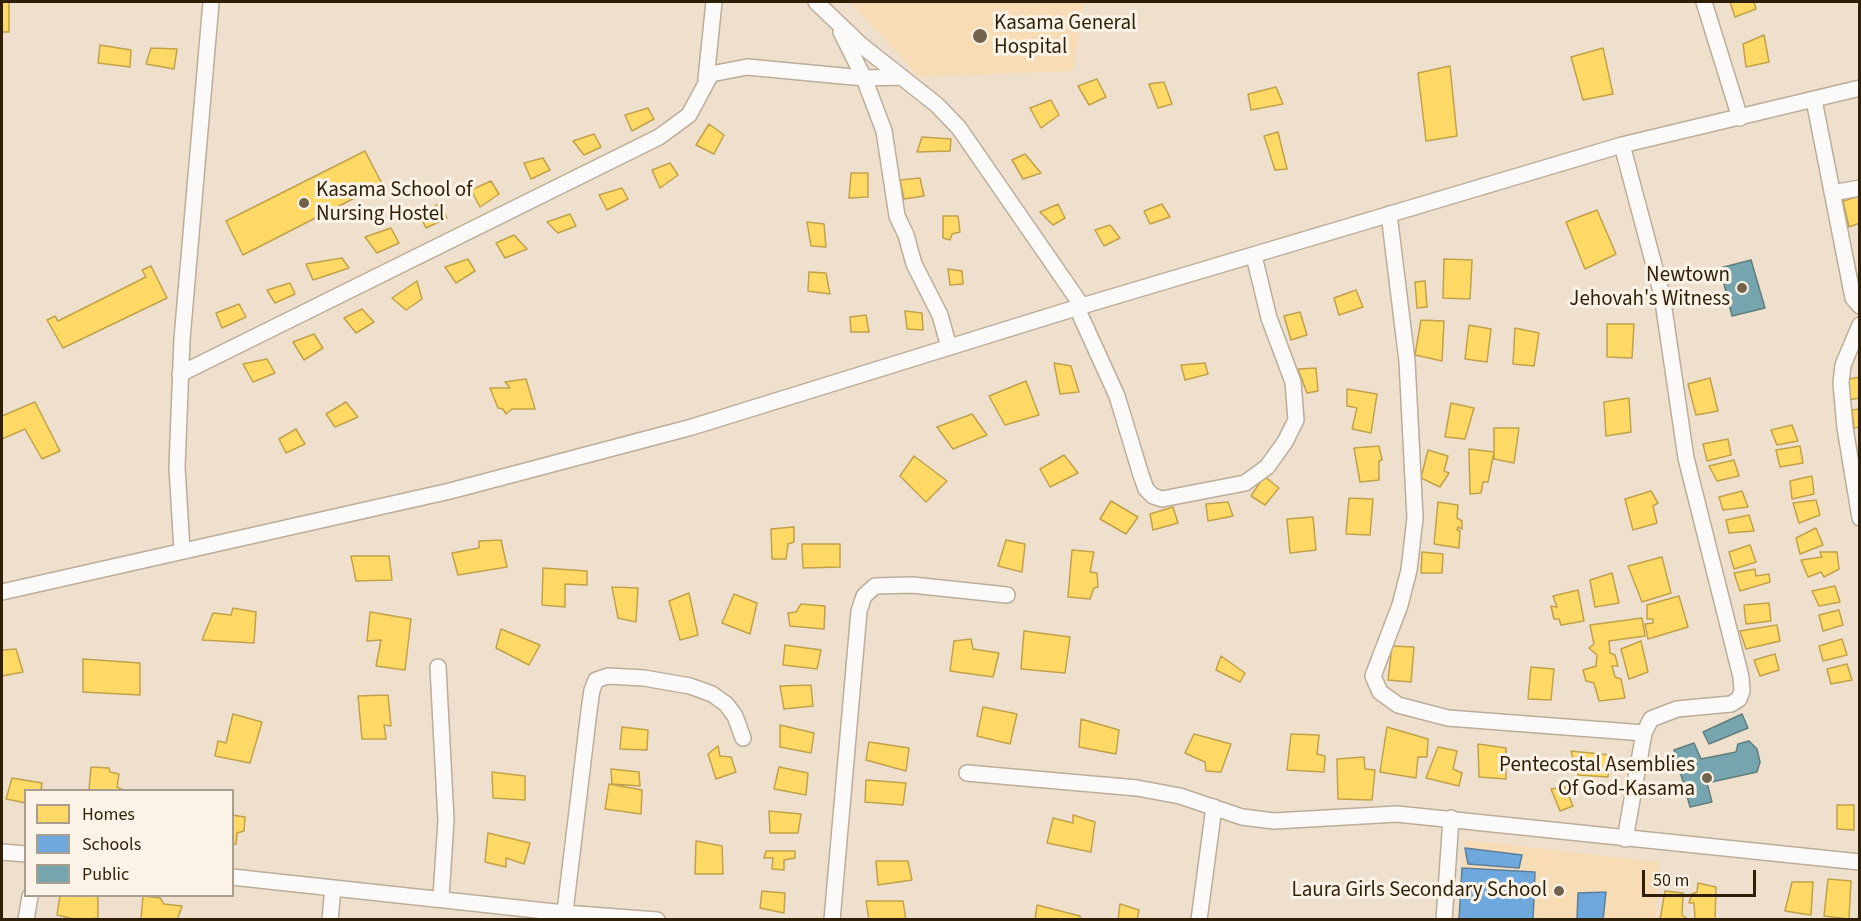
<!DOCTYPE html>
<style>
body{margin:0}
#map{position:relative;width:1861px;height:921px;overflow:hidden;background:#eee0cd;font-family:"Source Sans 3",sans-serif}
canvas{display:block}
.frame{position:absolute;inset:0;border:3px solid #2f1f06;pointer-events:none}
.legend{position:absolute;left:24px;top:789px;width:210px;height:108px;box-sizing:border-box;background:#fbf3e7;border:2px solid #a99e8d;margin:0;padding:8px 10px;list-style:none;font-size:18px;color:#2f1f06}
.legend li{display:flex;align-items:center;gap:12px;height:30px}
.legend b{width:30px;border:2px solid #a99e8d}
.scale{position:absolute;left:1642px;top:870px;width:114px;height:27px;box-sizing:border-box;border:3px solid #2f1f06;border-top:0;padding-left:8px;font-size:18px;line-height:21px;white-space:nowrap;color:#2f1f06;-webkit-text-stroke:4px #fbf3e7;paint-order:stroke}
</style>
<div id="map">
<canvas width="1861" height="921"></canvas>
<div class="frame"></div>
<ul class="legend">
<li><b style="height:16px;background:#ffd966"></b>Homes</li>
<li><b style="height:16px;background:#6fa8dc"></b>Schools</li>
<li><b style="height:16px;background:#76a5af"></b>Public</li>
</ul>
<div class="scale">50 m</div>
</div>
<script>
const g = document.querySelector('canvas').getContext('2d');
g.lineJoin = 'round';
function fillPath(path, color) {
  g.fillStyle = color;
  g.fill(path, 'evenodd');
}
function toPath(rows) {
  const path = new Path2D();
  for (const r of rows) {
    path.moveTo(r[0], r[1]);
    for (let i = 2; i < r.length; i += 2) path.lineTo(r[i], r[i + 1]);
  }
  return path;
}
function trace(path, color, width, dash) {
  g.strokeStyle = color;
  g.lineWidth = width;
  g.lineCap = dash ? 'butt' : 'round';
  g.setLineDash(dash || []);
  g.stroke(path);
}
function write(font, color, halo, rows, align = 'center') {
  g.font = font + ' "Source Sans 3",sans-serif';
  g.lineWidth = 6;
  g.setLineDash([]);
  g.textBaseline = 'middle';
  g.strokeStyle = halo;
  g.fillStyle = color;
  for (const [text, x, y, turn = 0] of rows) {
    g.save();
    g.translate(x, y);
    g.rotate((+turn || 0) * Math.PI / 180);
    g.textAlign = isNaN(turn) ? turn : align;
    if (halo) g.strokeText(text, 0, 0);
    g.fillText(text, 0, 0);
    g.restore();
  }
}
fillPath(toPath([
 [850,2,1084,2,1073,71,919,77],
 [1465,840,1659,862,1656,919,1456,920]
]), '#f7dcb6');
const homes = toPath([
 [2,2,9,2,9,32,2,32,2,2],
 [1730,2,1754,2,1756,9,1735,17,1730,2],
 [1764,35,1769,62,1746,67,1743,44,1764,35],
 [100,45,131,50,130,67,98,63,100,45],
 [151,48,177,49,174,69,146,64,151,48],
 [1603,48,1613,94,1583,100,1571,57,1603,48],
 [1450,66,1457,136,1426,141,1418,73,1450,66],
 [1097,79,1106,97,1089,105,1078,86,1097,79],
 [1164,82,1172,104,1158,108,1149,84,1164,82],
 [1276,87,1283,104,1251,110,1248,94,1276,87],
 [1051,100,1059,115,1041,128,1030,108,1051,100],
 [648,108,654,119,632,131,625,115,648,108],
 [709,124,724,135,714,154,696,145,709,124],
 [1278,132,1287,169,1275,170,1264,136,1278,132],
 [594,134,601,147,584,155,573,141,594,134],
 [922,137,951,139,950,151,917,152,922,137],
 [365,151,382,184,243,255,226,221,365,151],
 [1025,154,1041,173,1023,179,1012,160,1025,154],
 [543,158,550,170,531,179,524,163,543,158],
 [670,163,678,175,660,188,652,170,670,163],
 [851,173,868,173,868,197,849,198,851,173],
 [920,178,924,196,904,199,900,180,920,178],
 [491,181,499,194,480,207,471,190,491,181],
 [622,188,628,199,607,210,599,195,622,188],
 [1860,196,1860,223,1849,227,1843,201,1860,196],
 [439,204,447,218,426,228,420,215,439,204],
 [1058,204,1065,218,1053,225,1040,212,1058,204],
 [1162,204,1170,217,1150,224,1144,211,1162,204],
 [1597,210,1616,254,1585,269,1566,222,1597,210],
 [570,214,576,226,558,233,547,222,570,214],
 [943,216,958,216,960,232,952,234,950,240,943,238,943,216],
 [807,222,824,224,826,247,811,246,807,222],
 [1110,225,1120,238,1104,246,1095,230,1110,225],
 [391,228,399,243,377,253,365,237,391,228],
 [514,235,527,249,505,258,496,243,514,235],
 [342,258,349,268,313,280,306,264,342,258],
 [468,259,475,271,456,283,445,267,468,259],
 [1444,259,1472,260,1470,299,1443,298,1444,259],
 [151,266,167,298,63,348,47,320,55,316,58,321,146,277,142,270,151,266],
 [948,269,962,271,963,284,950,285,948,269],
 [809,272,826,273,830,294,808,291,809,272],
 [417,281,422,299,406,310,392,298,417,281],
 [1425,281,1427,307,1417,308,1415,282,1425,281],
 [290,283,295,294,275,303,267,290,290,283],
 [1356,290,1363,307,1339,315,1334,298,1356,290],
 [239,304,246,317,222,328,216,313,239,304],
 [362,309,374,322,356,333,344,318,362,309],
 [905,311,922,313,923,330,907,329,905,311],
 [1300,312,1307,335,1291,340,1284,316,1300,312],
 [866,315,869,332,851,332,850,317,866,315],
 [1421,320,1444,321,1442,361,1415,355,1421,320],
 [1607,324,1634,324,1632,358,1607,357,1607,324],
 [1469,325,1491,329,1487,362,1465,359,1469,325],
 [1515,328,1539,333,1534,366,1513,364,1515,328],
 [314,334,323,348,304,360,293,342,314,334],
 [267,359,275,373,253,382,243,364,267,359],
 [1054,363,1071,366,1079,392,1060,394,1054,363],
 [1205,363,1208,374,1185,380,1181,365,1205,363],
 [1316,368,1318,391,1307,393,1298,369,1316,368],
 [1860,377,1860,398,1848,400,1845,380,1860,377],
 [1710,378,1718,411,1696,415,1688,384,1710,378],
 [526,379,535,409,512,409,506,414,503,409,498,408,490,388,510,388,505,382,526,379],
 [1026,381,1039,415,1005,425,989,396,1026,381],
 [1347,389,1377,394,1371,433,1352,429,1357,408,1347,406,1347,389],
 [1629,398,1631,432,1606,436,1604,402,1629,398],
 [35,402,60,451,42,459,25,429,2,439,2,416,35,402],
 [346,402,358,417,335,427,326,414,346,402],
 [1451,403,1474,408,1465,439,1445,437,1451,403],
 [1860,409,1860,427,1854,428,1852,410,1860,409],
 [972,414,987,435,953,449,937,427,972,414],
 [1792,425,1798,441,1777,445,1771,430,1792,425],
 [1494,428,1519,428,1514,463,1494,459,1494,428],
 [296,429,305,444,286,453,279,439,296,429],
 [1728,439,1731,455,1707,461,1703,444,1728,439],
 [1379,446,1382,460,1379,461,1379,480,1360,482,1354,448,1379,446],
 [1800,446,1803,463,1780,467,1776,450,1800,446],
 [1469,449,1494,452,1488,482,1483,482,1481,493,1470,494,1469,449],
 [1428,450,1448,456,1444,471,1449,473,1440,487,1421,478,1428,450],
 [1064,455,1078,473,1050,487,1040,469,1064,455],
 [914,456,947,481,926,502,900,476,914,456],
 [1734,460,1739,476,1717,481,1709,466,1734,460],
 [1264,476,1279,488,1265,505,1251,496,1264,476],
 [1812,476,1814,494,1792,499,1790,481,1812,476],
 [1651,491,1658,503,1653,506,1657,523,1633,530,1625,499,1651,491],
 [1742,491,1748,507,1723,510,1719,497,1742,491],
 [1349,498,1373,499,1370,535,1346,534,1349,498],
 [1816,500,1820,515,1799,523,1793,503,1816,500],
 [1111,501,1138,517,1126,534,1100,519,1111,501],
 [1228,502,1233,516,1208,521,1206,504,1228,502],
 [1438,502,1458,505,1457,518,1462,521,1462,529,1458,527,1457,530,1460,531,1459,548,1434,544,1438,502],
 [1173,507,1178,523,1153,530,1150,514,1173,507],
 [1749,515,1754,531,1729,533,1726,520,1749,515],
 [1313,517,1316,550,1290,553,1287,519,1313,517],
 [794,527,794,542,788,544,786,559,772,559,771,529,794,527],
 [1816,528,1823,545,1800,554,1796,538,1816,528],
 [501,540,507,567,458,575,452,553,479,548,479,541,501,540],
 [1006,540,1025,544,1022,572,998,566,1006,540],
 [802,544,840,544,840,567,803,568,802,544],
 [1750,545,1756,562,1734,569,1729,552,1750,545],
 [1072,550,1094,552,1090,572,1097,573,1098,587,1094,588,1090,599,1068,597,1072,550],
 [1422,552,1443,554,1442,573,1421,573,1422,552],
 [1820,552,1837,552,1839,569,1824,577,1821,572,1808,577,1801,560,1822,557,1820,552],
 [351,556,389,556,392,580,356,581,351,556],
 [1662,557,1671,593,1642,602,1628,566,1662,557],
 [543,568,587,571,587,585,565,584,565,607,542,605,543,568],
 [1755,569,1756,576,1769,574,1770,582,1740,591,1734,573,1755,569],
 [1612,573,1619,603,1595,607,1590,580,1612,573],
 [1835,586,1840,602,1819,606,1812,591,1835,586],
 [612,587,638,588,636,622,618,618,612,587],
 [1578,590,1584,621,1561,625,1559,619,1554,619,1551,606,1557,607,1553,596,1578,590],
 [689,593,698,635,680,640,669,601,689,593],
 [734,594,757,603,750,634,722,623,734,594],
 [1679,596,1688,627,1648,639,1645,624,1653,623,1653,619,1647,619,1647,605,1679,596],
 [1769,603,1771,621,1746,624,1744,605,1769,603],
 [801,604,825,606,824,629,790,626,788,613,796,612,801,604],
 [233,608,256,612,254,643,202,640,213,613,231,615,233,608],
 [1839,610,1843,625,1823,631,1819,615,1839,610],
 [370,612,411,619,405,670,376,666,381,640,367,641,370,612],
 [1642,618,1645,636,1609,641,1610,653,1615,655,1618,666,1612,666,1615,677,1621,679,1625,698,1599,701,1594,683,1586,681,1583,670,1596,666,1597,655,1589,648,1594,644,1590,625,1642,618],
 [1777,625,1780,641,1746,649,1740,631,1777,625],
 [501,629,540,645,529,665,496,648,501,629],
 [1024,631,1070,637,1065,673,1021,669,1024,631],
 [971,639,973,649,999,653,993,677,950,671,954,641,971,639],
 [1842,639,1847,655,1823,661,1819,646,1842,639],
 [1641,641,1648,672,1629,679,1621,649,1641,641],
 [785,645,821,650,817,669,783,665,785,645],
 [1392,646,1414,647,1411,682,1388,680,1392,646],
 [16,649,23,672,2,676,2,650,16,649],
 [1775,654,1779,670,1760,676,1754,660,1775,654],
 [1221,656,1245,673,1240,682,1216,670,1221,656],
 [83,659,140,663,140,695,83,692,83,659],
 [1847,664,1852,680,1831,684,1827,669,1847,664],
 [1531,667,1554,669,1551,700,1528,699,1531,667],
 [811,685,813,706,784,709,780,686,811,685],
 [388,695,391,726,384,725,386,739,362,739,358,696,388,695],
 [983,707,1017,714,1010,744,977,736,983,707],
 [233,714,262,722,250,763,215,756,218,741,226,743,233,714],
 [1081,719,1119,730,1116,754,1079,747,1081,719],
 [780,725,814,733,811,753,780,747,780,725],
 [622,727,648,730,647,750,620,749,622,727],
 [1387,727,1428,739,1427,757,1418,757,1416,778,1380,772,1387,727],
 [1194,734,1231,744,1221,772,1206,771,1205,762,1185,753,1194,734],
 [1291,734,1319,735,1317,754,1325,756,1324,772,1287,770,1291,734],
 [869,742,909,748,906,771,866,760,869,742],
 [1478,744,1506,748,1506,779,1479,777,1478,744],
 [718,746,720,756,731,757,736,772,716,779,708,754,718,746],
 [1438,747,1457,751,1453,769,1462,773,1459,786,1426,778,1438,747],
 [1571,751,1610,755,1608,777,1578,775,1571,751],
 [1364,757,1365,769,1375,770,1372,800,1338,799,1337,759,1364,757],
 [91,767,109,768,110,772,119,774,117,787,124,790,89,790,91,767],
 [779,767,808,773,806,795,774,789,779,767],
 [611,769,639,772,640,786,612,784,611,769],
 [492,772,525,776,525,800,493,798,492,772],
 [12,778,42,783,41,790,26,790,26,803,6,799,12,778],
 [866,780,906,783,903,805,865,802,866,780],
 [609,784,642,790,641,814,605,809,609,784],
 [1565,787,1573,806,1560,811,1551,789,1565,787],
 [1837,805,1854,805,1854,830,1837,829,1837,805],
 [769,811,801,814,798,833,770,833,769,811],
 [232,815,245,817,244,831,237,833,236,844,232,845,232,815],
 [1073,815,1095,822,1091,852,1047,843,1053,818,1073,823,1073,815],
 [488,833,530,843,524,864,506,858,506,867,485,862,488,833],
 [696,841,722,846,723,874,695,874,696,841],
 [766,851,795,851,795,858,784,860,784,870,772,869,773,858,764,858,766,851],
 [876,861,908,861,912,880,878,885,876,861],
 [1828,879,1851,881,1849,919,1824,916,1828,879],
 [1792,882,1813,882,1811,915,1785,911,1792,882],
 [1698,883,1716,887,1715,920,1695,919,1694,903,1689,903,1692,894,1697,892,1698,883],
 [762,891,785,893,784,913,760,908,762,891],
 [1665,891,1683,893,1682,915,1689,920,1660,920,1665,891],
 [60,896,98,896,98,918,78,920,57,915,60,896],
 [143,896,160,898,164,904,182,906,177,920,141,920,143,896],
 [866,901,903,901,906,920,869,920,866,901],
 [1120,904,1139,910,1137,920,1118,920,1120,904],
 [1037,905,1080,916,1080,920,1035,920,1037,905]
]);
fillPath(homes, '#ffd966');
trace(homes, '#c1a149', 1.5);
const schools = toPath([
 [1465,848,1522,855,1519,868,1468,864,1465,848],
 [1462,868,1535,872,1533,920,1459,920,1462,868],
 [1606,892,1603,920,1577,920,1578,893,1606,892]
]);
fillPath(schools, '#6fa8dc');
trace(schools, '#5c7f9c', 1.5);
const public = toPath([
 [1751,260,1765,308,1732,316,1720,268,1751,260],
 [1742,714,1748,728,1709,744,1703,732,1742,714],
 [1749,741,1757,749,1760,762,1757,772,1707,783,1712,802,1690,807,1674,750,1694,743,1701,759,1736,752,1738,744,1749,741]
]);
fillPath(public, '#76a5af');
trace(public, '#617d7c', 1.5);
const street = toPath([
 [816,2,861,45,937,105,959,128,1082,306],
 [1704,2,1740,118],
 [841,32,864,78,884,131,897,216,906,235,914,264,940,315,949,347],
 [706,79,714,2],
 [1814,100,1853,298,1860,306],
 [1622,145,1662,295,1686,458,1741,677,1742,691,1739,699,1731,704,1677,709,1651,719,1644,733,1625,839],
 [1832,193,1860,188],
 [1389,214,1407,361,1415,518,1409,570,1400,605,1373,676,1380,692,1398,705,1448,718,1644,733],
 [1077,308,1117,396,1141,475,1146,489,1153,496,1162,499,1245,483,1267,467,1285,442,1296,420,1293,382,1269,318,1254,256],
 [1860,325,1843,365,1841,383,1845,428,1860,518],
 [180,374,659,137,689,115,711,74,747,67,864,78,902,77],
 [182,551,177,467,182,339,211,2],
 [2,592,450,491,692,427,1082,306,1622,145,1860,88],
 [438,667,446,820,441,897],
 [967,773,1137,788,1180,796,1242,817,1274,821,1397,814,1860,862],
 [2,852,26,854],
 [232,877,564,913,657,920],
 [26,920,30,896],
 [330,920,333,888],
 [564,920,589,711,592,690,596,680,608,676,644,678,690,686,712,694,726,704,735,716,743,738],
 [832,920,859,611,864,596,875,586,912,585,1007,595],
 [1199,920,1214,807],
 [1444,920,1451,818]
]);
trace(street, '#bbad9a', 18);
trace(street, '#fcfaf8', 15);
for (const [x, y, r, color] of [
 [980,36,8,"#72634c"],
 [304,203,6,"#72634c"],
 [1742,288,6,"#72634c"],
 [1707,778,6,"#72634c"],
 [1559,891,6,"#72634c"]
]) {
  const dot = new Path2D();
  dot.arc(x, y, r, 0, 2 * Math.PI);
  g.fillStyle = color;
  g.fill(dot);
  trace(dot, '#fbf3e7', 2);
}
write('21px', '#2f1f06', '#fbf3e7', [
 ["Kasama General",994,24,"left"],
 ["Hospital",994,48,"left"],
 ["Kasama School of",316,191,"left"],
 ["Nursing Hostel",316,215,"left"],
 ["Newtown",1730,276],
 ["Jehovah's Witness",1730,300],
 ["Pentecostal Asemblies",1695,766],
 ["Of God-Kasama",1695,790],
 ["Laura Girls Secondary School",1547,891]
], 'right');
</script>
